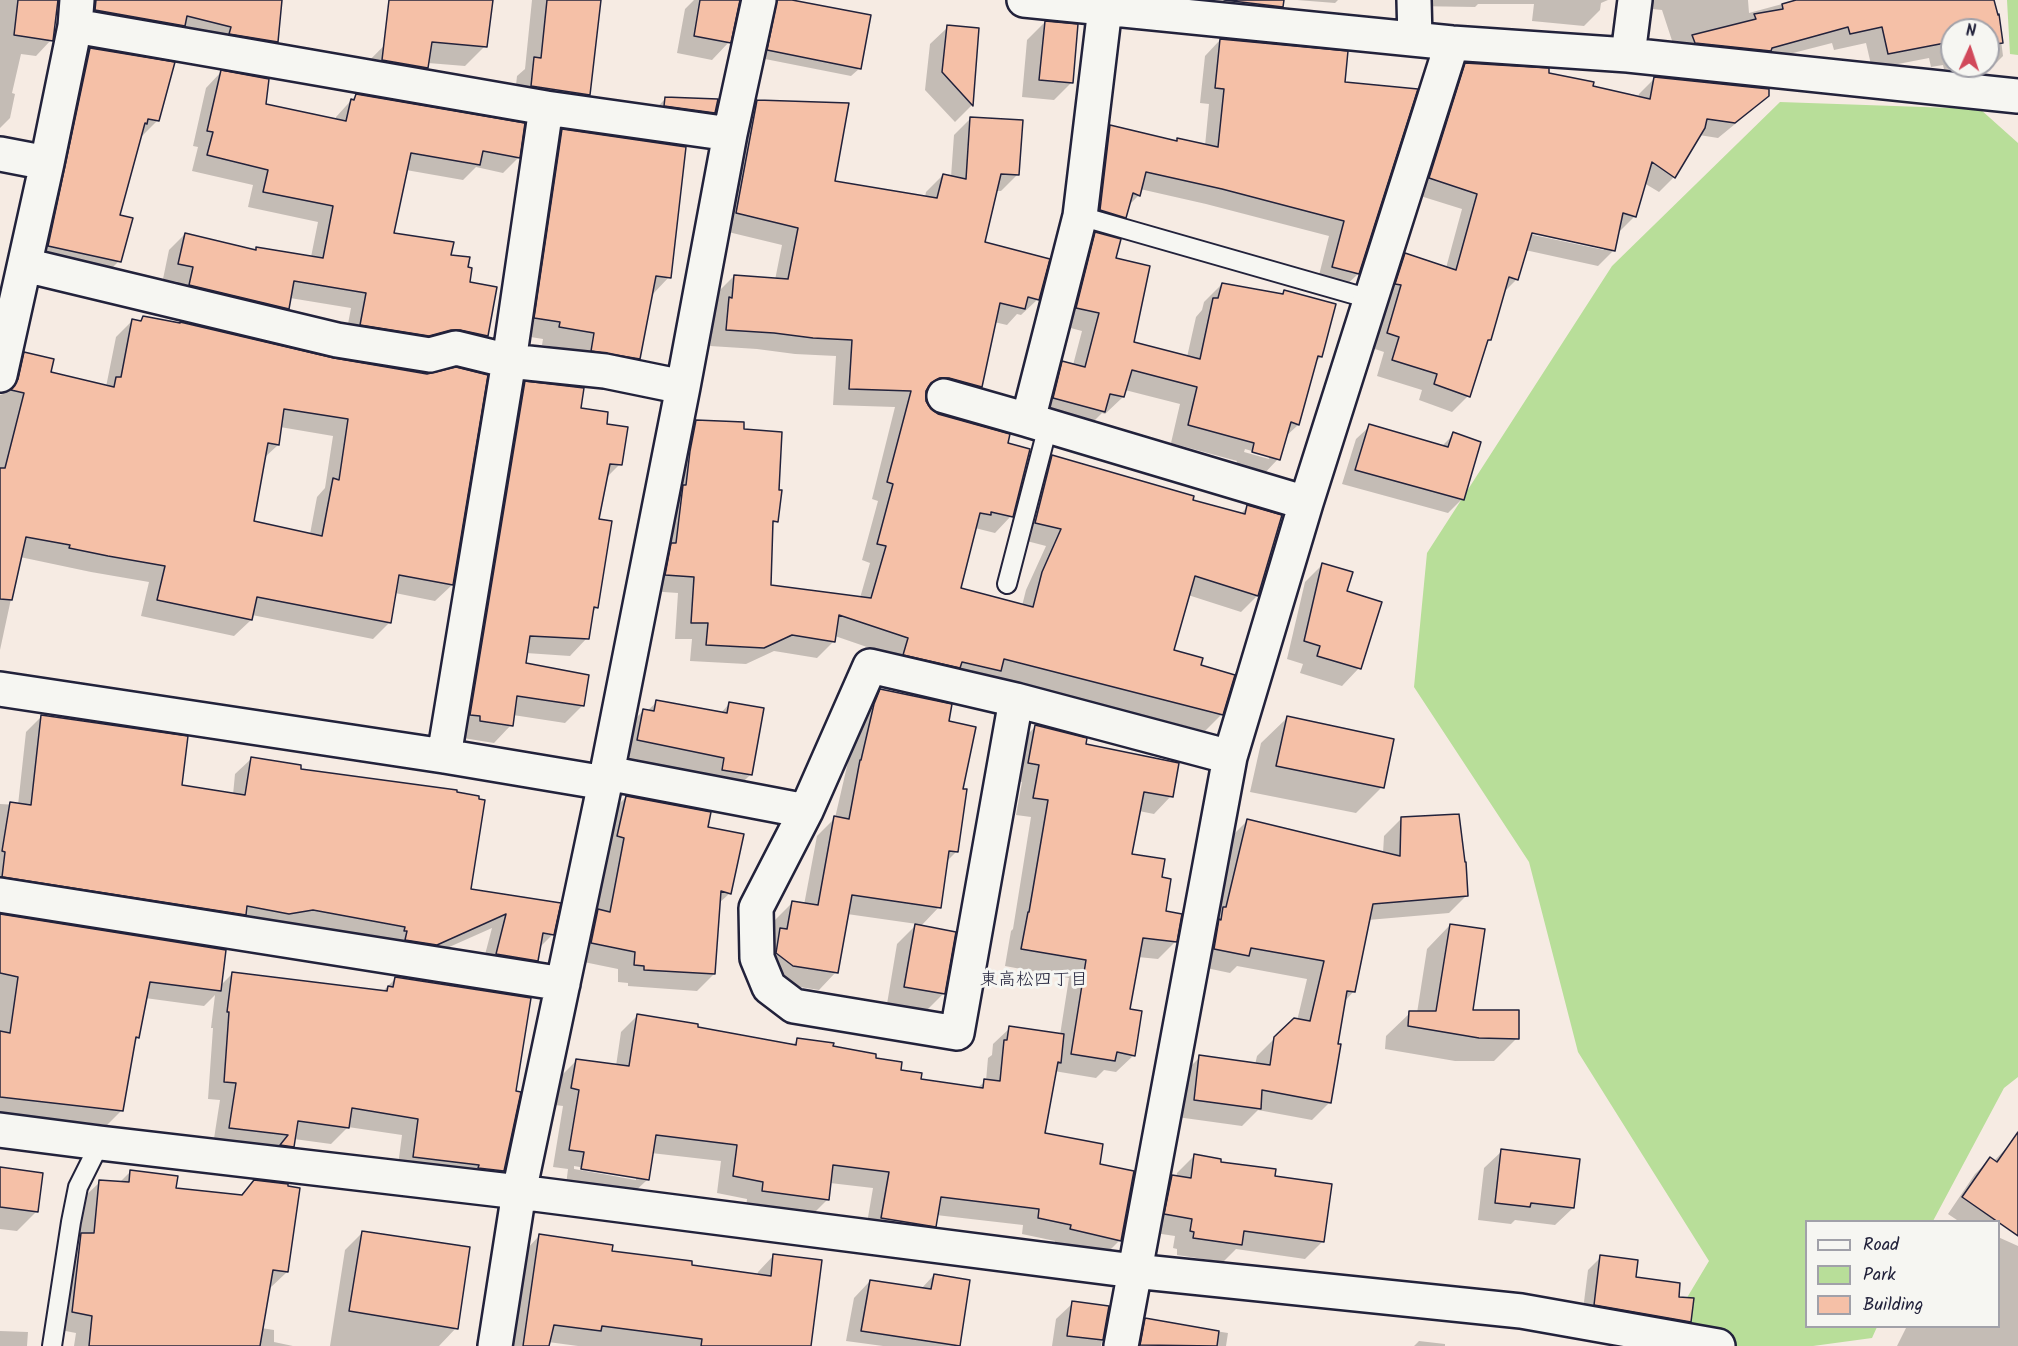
<!DOCTYPE html>
<meta charset="utf-8">
<style>
body{margin:0}
#map{position:relative;width:2018px;height:1346px;overflow:hidden;background:#f6ebe3;font-family:Kalam,sans-serif}
canvas{display:block}
.legend{position:absolute;left:1805px;top:1220px;width:195px;height:108px;box-sizing:border-box;background:#f6f6f2;border:2px solid #a1a1a9;margin:0;padding:8px 10px;list-style:none;font-size:18px;color:#22223b}
.legend li{display:flex;align-items:center;gap:12px;height:30px}
.legend b{width:30px;border:2px solid #a1a1a9}
.north{position:absolute;left:1940px;top:18px;width:60px;height:60px;box-sizing:border-box;background:#f6f6f2;border:2px solid #a1a1a9;border-radius:50%;rotate:3deg;font-size:16px;font-weight:700;line-height:24px;text-align:center;color:#22223b}
.north::after{content:'';display:block;margin:auto;width:21px;height:27px;background:#d1495b;clip-path:polygon(50% 0,100% 100%,50% 72%,0 100%)}
</style>
<div id="map">
<canvas width="2018" height="1346"></canvas>
<ul class="legend">
<li><b style="height:8px;background:#f6f6f2"></b>Road</li>
<li><b style="height:16px;background:#b8de99"></b>Park</li>
<li><b style="height:16px;background:#f5c0a7"></b>Building</li>
</ul>
<div class="north">N</div>
</div>
<script>
const g = document.querySelector('canvas').getContext('2d');
g.lineJoin = 'round';
function fillPath(path, color) {
  g.fillStyle = color;
  g.fill(path, 'evenodd');
}
function toPath(rows) {
  const path = new Path2D();
  for (const r of rows) {
    path.moveTo(r[0], r[1]);
    for (let i = 2; i < r.length; i += 2) path.lineTo(r[i], r[i + 1]);
  }
  return path;
}
function trace(path, color, width, dash) {
  g.strokeStyle = color;
  g.lineWidth = width;
  g.lineCap = dash ? 'butt' : 'round';
  g.setLineDash(dash || []);
  g.stroke(path);
}
function write(font, color, halo, rows, align = 'center') {
  g.font = font + ' Kalam,"Klee One",sans-serif';
  g.lineWidth = 6;
  g.setLineDash([]);
  g.textBaseline = 'middle';
  g.strokeStyle = halo;
  g.fillStyle = color;
  for (const [text, x, y, turn = 0] of rows) {
    g.save();
    g.translate(x, y);
    g.rotate((+turn || 0) * Math.PI / 180);
    g.textAlign = isNaN(turn) ? turn : align;
    if (halo) g.strokeText(text, 0, 0);
    g.fillText(text, 0, 0);
    g.restore();
  }
}
fillPath(toPath([
 [2007,0,2018,0,2018,55,2010,54],
 [1780,102,1980,109,2018,143,2018,1077,2004,1088,1933,1221,1806,1222,1806,1326,1877,1327,1872,1338,1813,1346,1658,1346,1709,1261,1578,1052,1529,862,1414,687,1427,553,1612,266]
]), '#b8de99');
fillPath(toPath([
 [0,0,57,0,51,40,36,56,21,54,12,93,15,94,10,118,0,128],
 [73,0,281,0,277,42,262,56,81,25],
 [429,0,491,0,485,46,465,66,428,63,427,68,401,94,358,72],
 [532,0,599,0,589,95,571,112,514,104,517,76,525,69],
 [694,0,738,0,729,42,712,60,677,53,685,9],
 [776,0,784,0,860,68,851,76,760,58,769,7],
 [1153,0,1282,0,1282,7,1264,24],
 [1297,0,1338,0,1335,3],
 [1410,0,1608,0,1601,3,1600,10,1584,26,1532,21,1534,4,1478,4,1475,7,1413,6],
 [1627,0,1748,0,1749,13,1797,0,1993,0,1998,16,2003,56,1987,72,1955,77,1954,68,1944,69,1943,65,1931,67,1929,58,1872,69,1866,43,1834,50,1832,43,1758,62,1678,59,1662,10,1634,7],
 [1952,30,1988,30,1988,66,1952,66],
 [1045,22,1072,82,1054,100,1022,97,1027,40],
 [948,27,976,30,972,105,955,122,925,90,930,44],
 [1220,40,1344,84,1416,90,1358,274,1342,289,1317,283,1329,236,1206,204,1140,189,1139,195,1128,206,1125,217,1109,233,1085,226,1095,142,1110,127,1175,142,1178,140,1205,146,1209,104,1200,103,1205,56],
 [90,49,157,121,140,138,118,216,119,261,102,278,32,263,73,66],
 [1466,64,1547,74,1591,87,1638,98,1639,94,1655,78,1768,95,1751,111,1718,138,1699,135,1674,177,1659,192,1644,183,1635,216,1619,232,1614,250,1598,266,1525,250,1517,279,1503,293,1489,340,1485,343,1468,396,1452,412,1419,400,1422,390,1377,376,1384,352,1372,348,1390,270,1405,255,1446,268,1462,209,1414,194,1450,80],
 [1525,230,1604,247,1604,250,1524,233],
 [221,72,264,106,335,120,336,117,356,95,518,158,503,173,476,167,463,180,406,170,392,235,450,256,467,269,468,283,495,288,486,336,471,351,345,340,351,308,290,298,288,308,272,324,174,300,178,282,163,279,169,250,185,234,255,251,257,249,311,257,318,222,248,207,253,185,192,171,198,147,193,146,206,88],
 [666,98,714,112,688,138,640,125],
 [757,102,833,182,925,197,926,192,943,175,951,177,954,135,971,118,1018,174,1001,191,995,191,983,243,1038,299,1021,315,1017,314,1007,325,994,322,981,387,964,403,932,394,924,394,925,402,930,411,1006,444,1011,516,995,533,975,528,959,589,1022,606,1026,590,1046,546,1019,539,1036,473,1053,456,1240,515,1247,507,1257,596,1241,612,1188,595,1172,651,1199,666,1222,714,1205,731,993,677,983,687,835,636,834,641,817,658,774,651,746,664,690,661,692,639,675,639,678,593,649,591,680,438,696,421,742,431,776,521,771,526,769,587,860,598,870,563,862,560,878,501,872,499,895,407,833,405,836,356,795,354,757,349,710,346,713,316,716,313,717,293,734,276,775,280,782,245,720,230,740,118],
 [562,131,669,277,652,295,639,358,621,376,574,368,577,350,542,345,543,339,518,335,545,148],
 [1096,234,1114,259,1132,343,1187,357,1196,317,1202,310,1204,302,1222,284,1281,295,1284,292,1321,357,1315,362,1298,425,1284,438,1278,459,1261,477,1235,470,1237,461,1171,443,1180,404,1125,390,1123,397,1105,414,1102,413,1086,429,1036,415,1045,380,1063,362,1073,365,1082,331,1059,325,1078,251],
 [1245,449,1269,456,1269,459,1244,452],
 [143,318,334,360,452,585,435,601,395,593,390,622,373,639,252,615,251,620,234,636,141,616,149,582,91,572,20,557,0,650,0,395,3,394,8,371,25,354,49,373,106,387,116,337,132,321,139,322],
 [280,427,333,436,325,488,317,497,310,534,252,522,264,458,278,445],
 [525,383,579,409,605,425,620,464,605,479,597,520,597,607,592,613,587,638,570,656,526,653,525,664,583,705,565,723,513,715,511,725,494,743,463,738,508,401],
 [1370,426,1441,447,1454,434,1462,499,1448,513,1342,484,1356,439],
 [1322,565,1345,592,1359,668,1342,686,1300,673,1303,664,1287,659,1305,582],
 [881,691,947,723,961,790,956,852,946,862,939,907,920,927,944,993,926,1011,887,1004,897,944,917,924,847,914,836,972,819,990,775,983,772,939,775,920,792,903,804,905,817,836,835,818,857,723,863,708],
 [657,702,720,714,730,703,751,774,733,792,707,775,620,758,626,728,643,711,647,711],
 [42,716,181,787,233,795,235,774,251,759,299,770,469,890,552,935,538,949,536,960,520,976,481,970,492,928,420,960,0,894,0,804,18,805,26,732],
 [1288,717,1382,787,1356,813,1250,792,1261,743],
 [1035,727,1084,745,1171,796,1154,814,1139,811,1130,855,1160,879,1164,912,1175,942,1158,959,1138,957,1128,1011,1134,1055,1116,1072,1104,1070,1096,1078,1054,1071,1043,1134,1098,1165,1120,1240,1103,1257,1054,1246,1055,1241,1022,1234,1023,1225,936,1215,934,1226,918,1243,865,1235,873,1188,830,1183,828,1199,811,1216,746,1208,747,1199,717,1193,721,1161,651,1153,647,1180,630,1196,566,1185,568,1169,553,1167,563,1106,555,1105,560,1077,577,1060,616,1066,621,1032,638,1015,792,1046,798,1039,874,1059,919,1080,977,1088,986,1081,988,1058,992,1055,993,1044,1010,1028,1060,1035,1069,978,1005,966,1011,931,1013,929,1031,817,1016,815,1022,782,1011,780,1017,745],
 [574,1166,636,1177,636,1180,574,1169],
 [626,797,707,828,730,893,718,904,714,974,697,991,628,986,628,983,618,982,618,969,574,960,581,928,596,913,608,854,601,853,609,814],
 [1402,818,1467,895,1449,913,1368,920,1354,991,1344,1002,1329,1103,1312,1120,1258,1110,1242,1126,1177,1117,1182,1075,1200,1057,1255,1065,1257,1056,1275,1038,1297,1021,1307,979,1237,966,1230,973,1197,966,1230,838,1248,820,1383,853,1384,836],
 [0,915,220,986,233,973,382,992,396,978,503,1171,486,1188,397,1173,402,1135,348,1127,331,1144,294,1139,292,1146,275,1163,213,1145,220,1100,208,1099,213,1028,211,1028,215,995,204,1006,145,998,138,1037,134,1041,122,1110,107,1125,0,1113],
 [1450,925,1471,1012,1517,1038,1494,1061,1455,1061,1385,1049,1386,1036,1410,1013,1417,1013,1427,949],
 [2014,1140,2018,1141,2018,1200,2010,1196,1993,1222,1957,1222,1957,1220,1948,1214,1975,1174,1990,1159,1994,1161],
 [1502,1151,1573,1208,1555,1225,1515,1220,1511,1224,1478,1220,1484,1168],
 [1194,1156,1273,1177,1323,1241,1305,1259,1236,1249,1223,1262,1177,1255,1177,1249,1173,1248,1175,1236,1148,1232,1155,1195,1172,1177,1176,1178,1177,1173],
 [0,1169,37,1211,17,1231,0,1229],
 [131,1171,174,1190,239,1197,254,1181,287,1272,269,1289,261,1328,274,1330,274,1342,293,1346,74,1346,76,1333,55,1329,64,1252,79,1237,82,1199,100,1182,119,1183],
 [362,1233,456,1328,439,1346,330,1346,345,1250],
 [539,1236,610,1252,757,1276,758,1272,774,1255,804,1346,578,1346,548,1342,547,1346,508,1346,523,1253],
 [1998,1237,2018,1246,2018,1346,1897,1346,1907,1326,1998,1326],
 [1601,1257,1634,1279,1678,1298,1690,1322,1677,1335,1582,1318,1588,1270],
 [934,1275,969,1281,959,1346,883,1346,846,1341,854,1298,870,1281,921,1289],
 [1073,1303,1108,1307,1101,1346,1052,1346,1056,1319],
 [1146,1320,1228,1333,1226,1346,1127,1346,1129,1336],
 [0,1331,28,1332,27,1346,0,1346],
 [1419,1341,1445,1344,1445,1346,1414,1346]
]), '#0003');
const building = toPath([
 [18,0,58,0,53,41,14,35,18,0],
 [96,0,282,0,278,42,229,34,231,27,187,16,185,26,95,10,96,0],
 [389,0,493,0,487,47,432,42,428,68,382,60,389,0],
 [547,0,601,0,590,95,531,86,534,57,541,58,547,0],
 [700,0,740,0,731,43,694,36,700,0],
 [777,0,792,0,871,15,861,69,767,50,777,0],
 [1224,0,1284,0,1283,7,1224,0],
 [1796,0,1994,0,1998,15,1999,14,2003,43,1988,45,1988,30,1952,30,1952,50,1947,51,1945,43,1888,54,1882,27,1850,34,1848,27,1772,48,1771,51,1695,43,1692,35,1756,19,1754,14,1783,9,1782,4,1796,0],
 [1045,21,1078,24,1073,83,1039,80,1045,21],
 [947,25,979,28,973,106,942,72,947,25],
 [1220,39,1348,51,1345,82,1418,89,1359,274,1332,267,1344,221,1222,189,1146,172,1140,196,1133,193,1126,218,1100,210,1110,125,1177,141,1177,138,1218,147,1224,89,1215,88,1220,39],
 [90,48,175,62,159,121,148,119,147,124,145,123,120,215,133,218,121,262,48,246,90,48],
 [1465,63,1549,68,1549,73,1594,82,1593,86,1650,99,1654,77,1769,89,1769,96,1735,123,1707,119,1705,128,1675,178,1652,162,1636,217,1623,213,1615,251,1532,233,1518,280,1509,277,1491,340,1488,340,1470,397,1434,384,1437,374,1392,360,1399,337,1387,333,1401,285,1395,284,1405,253,1456,270,1477,194,1429,178,1465,63],
 [221,70,269,79,266,104,346,121,351,99,354,100,356,94,525,123,520,158,483,151,480,165,411,153,394,233,454,242,451,255,470,257,468,267,472,268,470,282,497,287,488,336,460,330,451,330,429,336,360,325,366,293,294,281,289,309,189,285,193,267,178,264,185,233,256,250,256,247,323,258,333,206,263,192,268,170,207,155,213,132,207,131,221,70],
 [665,97,718,99,715,113,664,106,665,97],
 [757,100,849,103,835,181,937,198,943,174,966,179,970,117,1023,120,1019,175,1001,174,985,242,1050,259,1039,300,1028,297,1025,309,1000,303,982,387,949,378,940,378,931,383,926,391,926,401,931,409,938,414,1010,434,1008,443,1030,449,1013,517,991,512,991,515,980,513,961,588,1033,607,1042,572,1061,529,1035,523,1052,455,1194,496,1193,500,1245,514,1247,505,1282,515,1258,596,1195,576,1174,650,1203,658,1201,665,1235,675,1223,715,1004,659,1001,671,962,662,960,668,903,655,908,638,839,615,835,642,792,635,764,648,706,645,708,623,691,623,694,577,665,575,671,543,676,543,683,485,686,485,690,451,696,420,744,422,744,429,782,432,779,490,782,490,778,522,773,521,771,585,871,598,886,546,877,544,893,484,887,482,911,391,849,389,852,340,813,338,774,333,726,330,729,297,732,298,734,275,788,279,798,228,736,213,757,100],
 [562,129,686,147,671,278,656,276,640,359,591,351,594,333,559,327,560,322,534,318,562,129],
 [1095,232,1121,239,1116,258,1150,266,1134,342,1200,359,1213,298,1218,298,1222,283,1283,294,1284,290,1336,304,1322,357,1318,356,1299,425,1291,422,1280,460,1252,452,1254,443,1188,425,1197,387,1132,370,1124,397,1110,394,1105,412,1053,398,1062,361,1085,367,1099,313,1076,308,1095,232],
 [143,316,180,323,180,322,334,358,427,374,456,367,488,375,453,585,399,575,391,623,257,597,252,620,157,600,165,566,108,556,69,548,70,545,26,537,12,600,0,599,0,468,5,468,24,393,11,390,18,379,24,352,54,359,51,372,114,387,116,377,121,377,132,319,141,321,143,316],
 [284,409,348,419,339,480,333,478,322,536,254,521,268,443,279,445,284,409],
 [525,381,584,388,581,408,608,412,607,424,628,427,622,465,610,464,599,519,612,521,598,608,594,607,589,639,530,636,526,663,589,675,584,706,517,696,513,726,480,721,480,716,470,715,525,381],
 [1369,424,1448,447,1453,432,1481,442,1464,500,1355,470,1369,424],
 [1322,563,1353,572,1347,591,1382,602,1361,669,1317,656,1320,646,1304,641,1322,563],
 [880,689,952,704,949,721,976,727,963,789,967,789,958,852,949,851,941,908,852,895,838,973,793,966,776,953,780,928,787,929,792,901,818,905,834,816,849,819,860,760,861,760,874,704,880,689],
 [656,700,727,713,729,702,764,708,752,775,722,770,724,758,637,740,643,709,654,711,656,700],
 [41,715,188,736,182,785,245,795,251,757,301,765,301,769,457,790,457,792,479,796,479,799,485,800,471,889,561,903,554,935,543,933,538,961,496,954,506,914,437,945,405,940,407,931,404,931,405,927,313,910,289,914,247,906,246,915,2,877,5,852,2,851,10,802,31,805,41,715],
 [1287,716,1394,739,1384,788,1276,766,1287,716],
 [1035,725,1087,738,1086,744,1179,763,1173,797,1144,792,1132,854,1165,859,1162,877,1171,879,1166,911,1182,914,1177,942,1143,938,1130,1009,1142,1011,1135,1056,1117,1052,1115,1061,1071,1054,1086,960,1021,949,1028,912,1029,912,1048,800,1033,798,1039,765,1028,763,1035,725],
 [626,796,711,812,708,827,744,834,731,894,721,891,715,974,644,970,644,966,634,965,635,952,591,943,598,909,610,912,624,838,617,836,626,796],
 [1459,814,1465,862,1466,862,1468,896,1373,904,1355,992,1347,991,1338,1044,1341,1044,1331,1103,1262,1090,1261,1109,1194,1100,1199,1055,1270,1065,1274,1037,1294,1018,1310,1021,1324,961,1251,948,1249,956,1214,949,1219,919,1221,920,1223,907,1226,907,1247,819,1400,856,1401,817,1459,814],
 [0,914,226,950,221,991,150,982,139,1038,136,1037,123,1111,0,1097,0,1031,10,1033,18,977,0,973,0,914],
 [915,924,956,932,945,994,904,987,915,924],
 [1450,924,1485,929,1473,1010,1519,1010,1519,1039,1479,1038,1408,1026,1409,1011,1436,1011,1450,924],
 [232,972,387,991,388,986,393,987,395,977,531,998,516,1091,521,1092,504,1171,478,1168,479,1165,413,1157,418,1119,352,1108,349,1128,298,1121,294,1147,280,1145,288,1135,229,1128,236,1083,224,1082,229,1012,227,1012,232,972],
 [637,1014,698,1024,698,1027,796,1045,797,1038,834,1043,833,1046,876,1054,876,1058,902,1062,901,1070,922,1073,921,1079,983,1088,984,1079,1000,1081,1004,1040,1007,1040,1009,1026,1064,1034,1061,1063,1058,1062,1045,1133,1103,1144,1100,1164,1134,1171,1121,1241,1070,1229,1071,1225,1038,1218,1039,1209,941,1197,936,1227,881,1218,889,1172,833,1165,829,1200,762,1191,763,1182,733,1176,737,1145,656,1135,649,1180,581,1169,584,1152,569,1150,579,1090,571,1088,576,1059,629,1066,637,1014],
 [2018,1132,2018,1236,1962,1197,1990,1157,1997,1162,2018,1132],
 [1501,1149,1580,1159,1574,1208,1531,1203,1530,1207,1495,1203,1501,1149],
 [1194,1154,1221,1159,1221,1162,1276,1169,1275,1176,1332,1184,1324,1242,1244,1231,1242,1245,1193,1238,1194,1232,1190,1231,1192,1219,1164,1214,1172,1175,1191,1178,1194,1154],
 [0,1167,43,1173,38,1212,0,1207,0,1167],
 [130,1170,178,1176,176,1188,242,1195,254,1180,288,1184,288,1186,300,1188,288,1272,273,1270,260,1346,89,1346,92,1316,72,1312,81,1233,94,1233,99,1180,129,1182,130,1170],
 [362,1231,470,1247,458,1329,349,1311,362,1231],
 [539,1234,613,1245,612,1251,692,1261,692,1265,771,1276,773,1254,822,1260,811,1346,701,1346,702,1339,602,1326,601,1331,554,1325,549,1346,523,1346,539,1234],
 [1600,1255,1638,1260,1636,1277,1680,1283,1679,1297,1694,1298,1691,1322,1594,1305,1600,1255],
 [934,1274,970,1280,960,1346,861,1331,870,1280,931,1289,934,1274],
 [1072,1301,1109,1306,1103,1340,1067,1336,1072,1301],
 [1145,1318,1219,1331,1217,1346,1140,1345,1145,1318]
]);
fillPath(building, '#f5c0a7');
trace(building, '#22223b', 1.5);
const service = toPath([
 [1080,216,1370,299],
 [1007,584,1048,426],
 [52,1346,71,1222,78,1187,100,1143]
]);
const minor = toPath([
 [1024,0,1452,43,1628,55,2018,96],
 [1414,0,1415,39],
 [1105,8,1080,216,1028,420,1306,503],
 [75,26,546,108],
 [1628,55,1635,0],
 [0,154,47,163],
 [25,265,337,340,430,355,456,348,509,361,546,108,730,134],
 [0,375,47,163,75,26,77,0],
 [944,396,1028,420],
 [0,689,444,756,605,783],
 [1016,700,957,1033,794,1006,769,987,757,958,756,908,806,811,870,666,1016,700,1230,757],
 [444,756,509,361,605,371,683,387],
 [607,773,806,811],
 [0,895,563,984],
 [0,1130,100,1143,519,1192,1134,1271,1521,1311,1718,1346],
 [495,1346,519,1192,605,783,683,387,730,134,759,0],
 [1121,1346,1230,757,1306,503,1452,43]
]);
trace(service, '#22223b', 22);
trace(minor, '#22223b', 38);
trace(service, '#f6f6f2', 18);
trace(minor, '#f6f6f2', 33);
write('18px', '#22223b', '#f6f6f2', [
 ["東高松四丁目",1034,982]
]);
</script>
